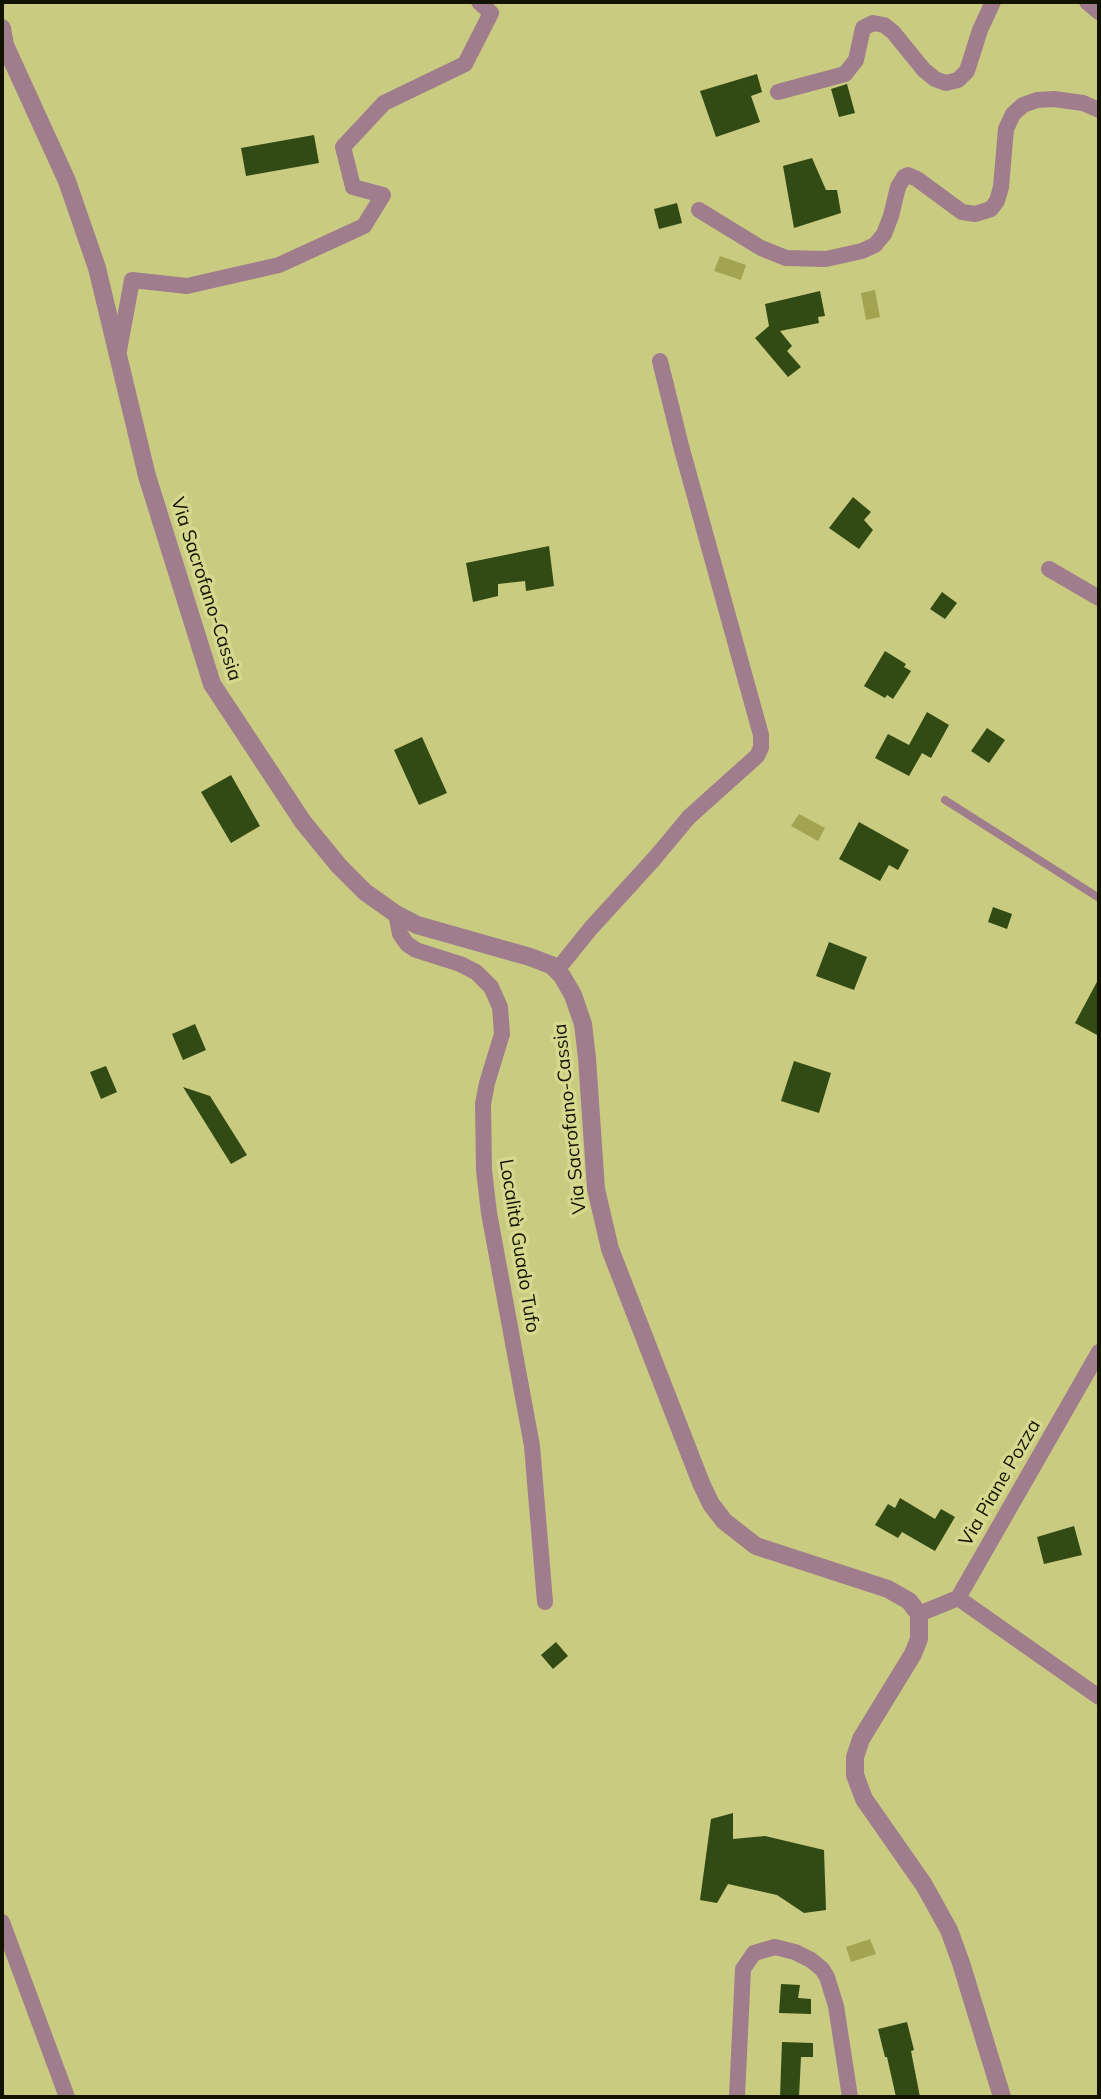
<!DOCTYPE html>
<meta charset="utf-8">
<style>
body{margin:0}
#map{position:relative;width:1101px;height:2099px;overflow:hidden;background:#c9cb81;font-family:Mulish,sans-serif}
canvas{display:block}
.frame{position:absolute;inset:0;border:4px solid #121200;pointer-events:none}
</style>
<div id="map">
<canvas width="1101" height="2099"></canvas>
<div class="frame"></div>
</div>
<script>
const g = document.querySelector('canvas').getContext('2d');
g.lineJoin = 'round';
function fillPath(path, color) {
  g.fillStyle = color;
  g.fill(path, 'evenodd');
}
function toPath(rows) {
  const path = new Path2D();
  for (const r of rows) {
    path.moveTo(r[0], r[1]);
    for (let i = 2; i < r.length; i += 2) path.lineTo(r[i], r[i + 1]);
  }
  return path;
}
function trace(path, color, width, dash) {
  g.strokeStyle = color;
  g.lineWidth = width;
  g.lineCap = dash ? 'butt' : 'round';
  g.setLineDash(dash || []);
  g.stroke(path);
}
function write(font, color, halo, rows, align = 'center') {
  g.font = font + ' Mulish,sans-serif';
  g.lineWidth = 7;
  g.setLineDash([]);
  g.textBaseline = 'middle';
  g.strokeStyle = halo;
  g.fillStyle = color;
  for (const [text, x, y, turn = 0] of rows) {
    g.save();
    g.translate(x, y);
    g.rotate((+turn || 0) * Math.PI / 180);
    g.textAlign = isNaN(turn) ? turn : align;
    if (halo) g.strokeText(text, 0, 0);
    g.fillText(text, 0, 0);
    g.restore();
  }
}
fillPath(toPath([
 [720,256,746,265,741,280,714,271],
 [875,290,880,317,866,320,861,293],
 [799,814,825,828,818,841,791,826],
 [870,1939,876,1954,851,1962,846,1947]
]), '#a2a451');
fillPath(toPath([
 [757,74,762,92,751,96,760,122,716,137,700,91],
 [847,84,855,113,839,117,831,89],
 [314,135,319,163,246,176,241,148],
 [812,158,826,190,837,190,841,213,794,228,783,166],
 [677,203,682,223,659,229,654,209],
 [820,291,825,316,818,317,819,323,780,331,792,346,787,351,801,367,788,377,755,338,769,326,765,304],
 [853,497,871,512,864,520,873,530,859,549,829,528],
 [549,546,554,586,526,591,525,581,498,584,498,596,473,602,466,563],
 [942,592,957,603,945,619,930,609],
 [885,651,906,664,904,667,911,671,893,699,887,695,885,698,864,686],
 [927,712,949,725,931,758,922,753,909,776,875,758,888,734,909,745],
 [987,728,1005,740,989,763,971,751],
 [422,737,447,793,419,805,394,750],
 [231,775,260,826,231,843,201,792],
 [859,822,909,850,898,870,889,865,880,881,839,859],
 [993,907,1012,914,1007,929,988,922],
 [829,942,867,957,854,990,816,976],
 [1099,978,1099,1036,1075,1023],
 [195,1024,206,1050,183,1060,172,1034],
 [794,1061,831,1073,819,1113,781,1101],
 [106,1066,117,1092,101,1099,90,1072],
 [183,1087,210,1096,247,1155,231,1164],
 [900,1498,935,1519,941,1509,955,1517,935,1551,902,1532,898,1538,875,1525,888,1504,895,1508],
 [1074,1526,1082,1555,1044,1564,1037,1537],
 [556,1642,568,1656,553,1669,541,1655],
 [733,1813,733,1839,765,1836,824,1850,826,1910,804,1913,777,1895,728,1884,717,1903,700,1900,711,1819],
 [781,1984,800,1985,798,1998,811,1999,811,2014,779,2013],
 [907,2022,914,2050,911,2051,920,2097,896,2097,887,2057,885,2057,878,2029],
 [782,2042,813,2043,813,2057,801,2057,799,2097,780,2097]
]), '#324a13');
trace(toPath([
 [945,800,1099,898]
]), '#a07d8c', 8);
trace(toPath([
 [1087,2,1099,12],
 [778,92,845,74,856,60,863,28,873,23,884,25,893,32,924,70,935,79,946,83,958,80,967,71,980,30,993,2],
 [699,210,761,248,786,258,826,259,862,251,875,245,884,234,891,216,898,187,904,177,908,175,917,179,962,212,975,214,991,209,997,201,1001,187,1006,129,1013,114,1023,105,1037,100,1054,99,1083,103,1099,110],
 [118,356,132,280,187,286,279,265,364,226,383,195,353,187,343,147,384,103,465,64,491,13,479,2],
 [1049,569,1099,598],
 [396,914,400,934,407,944,416,950,460,964,476,972,491,987,500,1007,502,1034,487,1083,483,1104,484,1170,489,1213,532,1446,545,1602],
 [557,970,591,928,654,859,689,817,757,756,761,748,761,735,681,446,660,361],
 [958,1598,1099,1697],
 [919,1614,958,1598,1099,1352],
 [2,1922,67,2097],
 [737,2097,743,1969,754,1953,775,1947,795,1952,811,1960,822,1969,827,1977,836,2006,850,2097]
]), '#a07d8c', 16);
trace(toPath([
 [2,28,5,45,67,181,97,268,147,476,212,684,303,822,339,866,365,892,396,914,417,925,530,957,551,965,562,976,573,995,583,1024,587,1058,596,1189,610,1249,701,1483,711,1504,724,1521,756,1546,888,1589,909,1601,919,1614,919,1639,913,1654,861,1739,855,1757,855,1775,864,1799,924,1885,949,1930,961,1963,1002,2097]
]), '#a07d8c', 18);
write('19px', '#121200', '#d6d88e', [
 ["Via Sacrofano-Cassia",206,589,72],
 ["Via Sacrofano-Cassia",570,1119,-96],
 ["Località Guado Tufo",519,1246,81],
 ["Via Piane Pozza",1000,1483,-60]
]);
</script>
